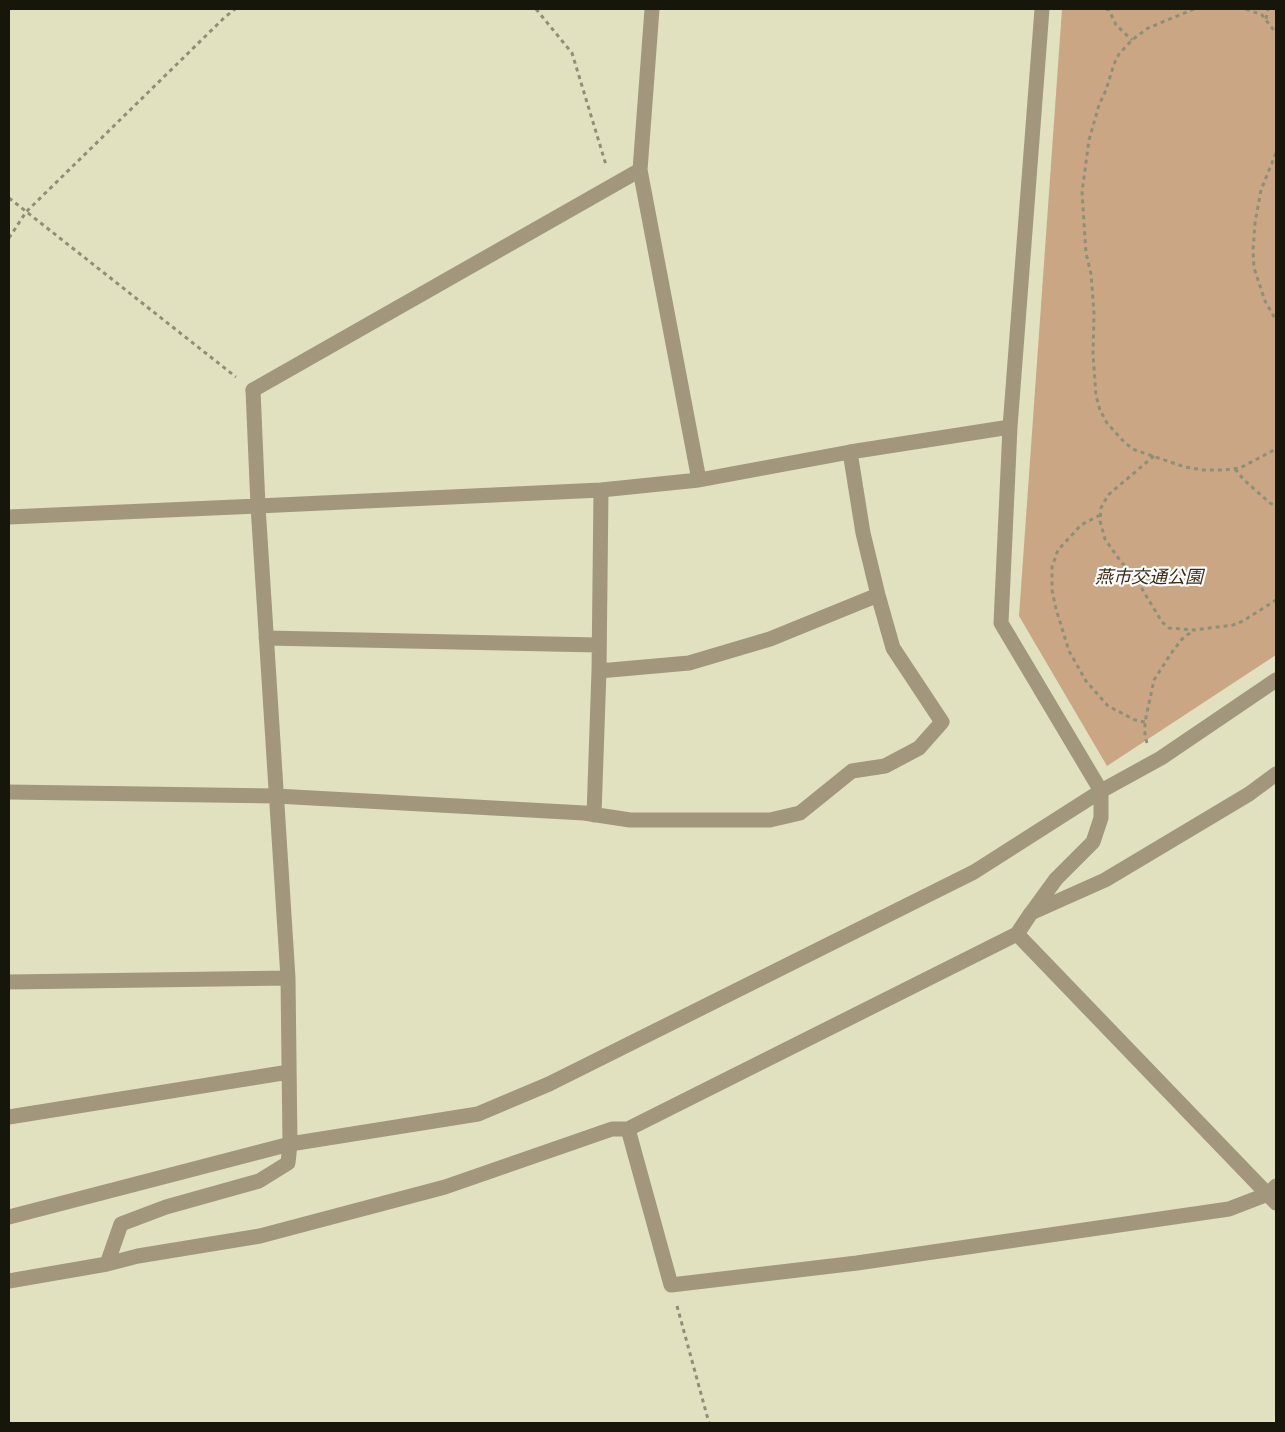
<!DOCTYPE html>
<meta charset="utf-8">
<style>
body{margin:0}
#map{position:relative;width:1285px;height:1432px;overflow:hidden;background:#e1e1c0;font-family:Literata,serif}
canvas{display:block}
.frame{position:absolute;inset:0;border:10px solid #16160a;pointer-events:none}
</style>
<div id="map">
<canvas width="1285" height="1432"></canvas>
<div class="frame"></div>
</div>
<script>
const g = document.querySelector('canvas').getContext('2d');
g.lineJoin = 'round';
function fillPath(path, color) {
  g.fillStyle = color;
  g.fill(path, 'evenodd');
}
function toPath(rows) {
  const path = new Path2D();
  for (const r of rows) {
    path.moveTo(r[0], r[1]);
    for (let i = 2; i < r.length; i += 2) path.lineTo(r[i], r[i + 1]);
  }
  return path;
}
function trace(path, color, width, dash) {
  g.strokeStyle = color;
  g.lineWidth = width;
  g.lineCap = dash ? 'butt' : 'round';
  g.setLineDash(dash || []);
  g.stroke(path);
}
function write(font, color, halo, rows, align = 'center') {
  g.font = font + ' Literata,"Noto Sans JP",serif';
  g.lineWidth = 4.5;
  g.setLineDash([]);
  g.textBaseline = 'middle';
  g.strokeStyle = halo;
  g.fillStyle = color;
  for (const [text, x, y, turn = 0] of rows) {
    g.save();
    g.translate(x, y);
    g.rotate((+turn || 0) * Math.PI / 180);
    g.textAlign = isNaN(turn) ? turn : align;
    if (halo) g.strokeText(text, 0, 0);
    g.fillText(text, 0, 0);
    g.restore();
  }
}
fillPath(toPath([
 [1062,9,1276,9,1276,655,1107,766,1019,616]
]), '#caa685');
trace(toPath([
 [536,9,572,53,606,165],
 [1106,9,1109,10,1116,25,1132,40],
 [1194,9,1148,28,1132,40,1119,54,1114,64,1106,90,1099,105,1089,140,1082,192,1086,253,1091,274,1094,313,1093,354,1096,396,1100,410,1107,423,1125,443,1135,450,1185,467,1204,470,1224,470,1240,468,1276,449],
 [1246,9,1262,15,1276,33],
 [1266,19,1268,9],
 [1276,153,1261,190,1255,223,1253,250,1254,268,1265,301,1276,320],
 [9,198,236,377],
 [9,238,26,212,225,17,235,9],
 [1154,456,1108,495,1101,508,1100,521,1105,539,1121,562,1133,574,1162,622,1169,628,1194,630,1233,625,1243,621,1276,600],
 [1235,469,1244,480,1270,503,1276,506],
 [1100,515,1081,525,1058,550,1052,567,1052,590,1056,609,1069,651,1086,681,1108,706,1135,720,1145,722],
 [1147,743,1145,736,1145,722,1154,680,1170,655,1182,639,1194,630],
 [677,1306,709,1423]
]), '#8f8f76', 3, [4, 4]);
trace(toPath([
 [9,517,258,506,253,390]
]), '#a2977c', 15);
trace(toPath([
 [652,9,640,170,699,480],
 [253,390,640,170],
 [266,638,598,645],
 [599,671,689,663,770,639,878,595],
 [9,792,276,796,584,813,630,820,770,820,800,813,852,771,885,766,919,748,942,722,893,648,878,595,863,533,850,452],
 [594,815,599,671,601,490],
 [1032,912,1056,879,1093,842,1101,818,1101,791,1001,623,1010,427,1042,9],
 [1017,934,1276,1203],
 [9,982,288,978],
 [9,1117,289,1072],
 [628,1129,671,1285,857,1263,1229,1209,1268,1194,1276,1186],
 [9,1217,290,1144,478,1114,549,1084,974,872,1101,791,1161,758,1276,680],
 [107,1264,121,1224,166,1207,259,1181,288,1163,290,1144,288,978,258,506,601,490,699,480,850,452,1010,427],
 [9,1281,107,1264,138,1256,260,1236,445,1187,612,1129,628,1129,1017,934,1031,913,1105,880,1249,794,1276,774]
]), '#a2977c', 15);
write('italic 18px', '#3f2912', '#fff', [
 ["燕市交通公園",1149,578]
]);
</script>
